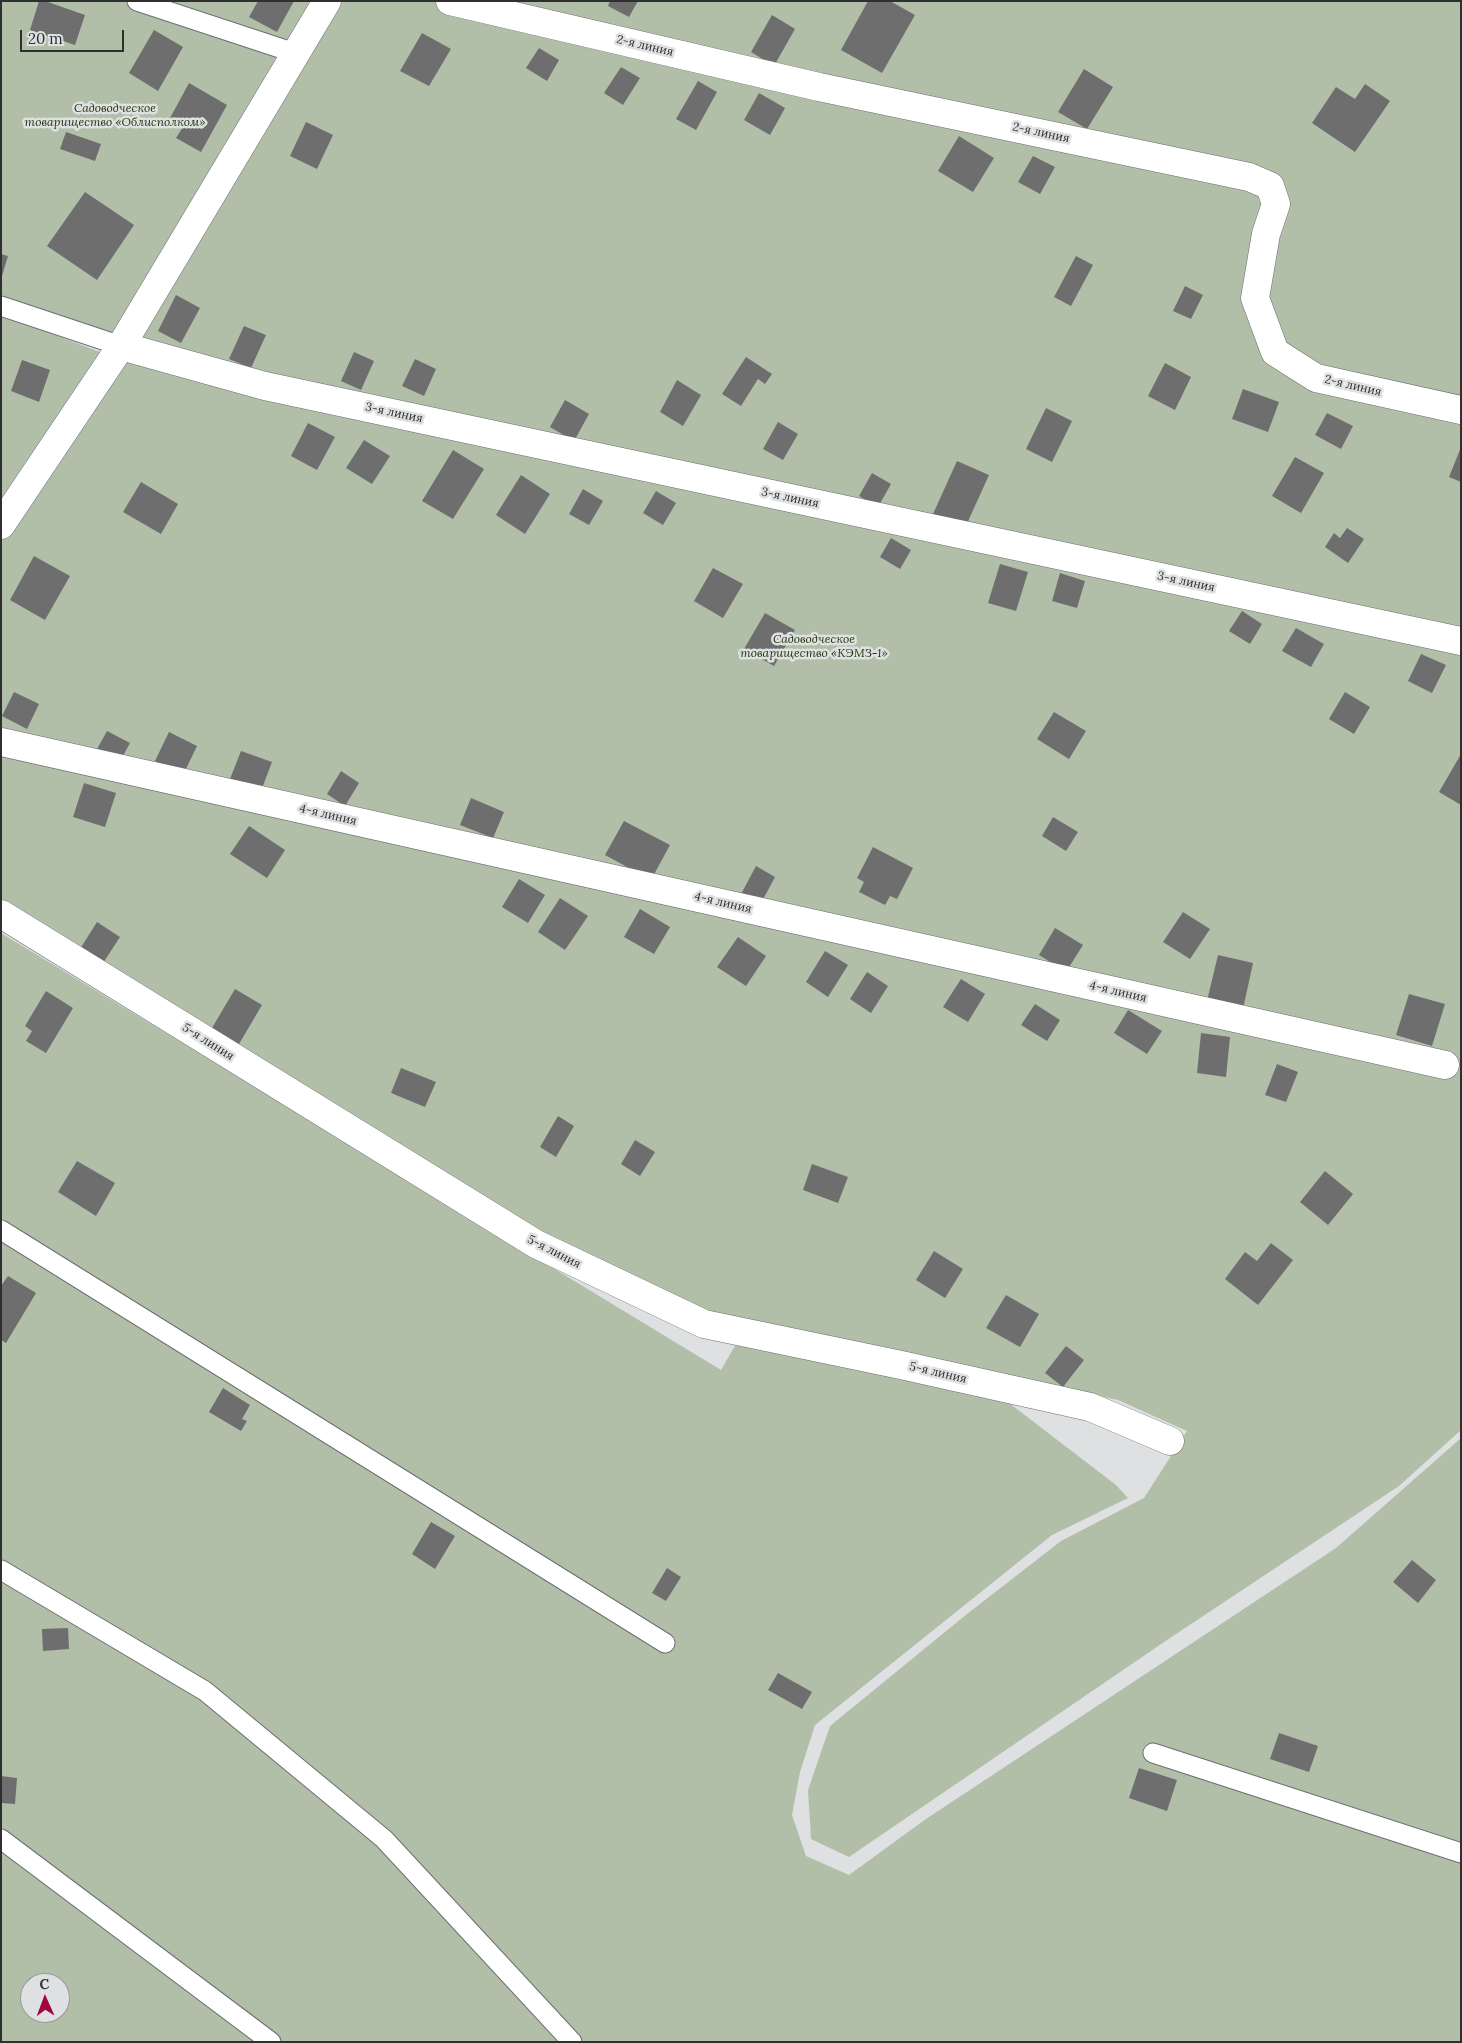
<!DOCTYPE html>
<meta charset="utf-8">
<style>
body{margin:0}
#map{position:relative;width:1462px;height:2043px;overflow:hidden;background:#dfe0e1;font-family:Lora,serif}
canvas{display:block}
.frame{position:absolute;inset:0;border:2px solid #2f2f2f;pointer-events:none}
.north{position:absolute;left:20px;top:1973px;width:50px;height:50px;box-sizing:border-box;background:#dfe0e1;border:1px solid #99999a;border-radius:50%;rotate:358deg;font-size:14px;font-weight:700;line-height:20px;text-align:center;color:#2f2f2f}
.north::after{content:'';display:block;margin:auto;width:18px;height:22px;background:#a2043e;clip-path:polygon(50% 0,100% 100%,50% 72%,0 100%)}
.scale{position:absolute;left:20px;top:30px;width:104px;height:22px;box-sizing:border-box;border:2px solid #2f2f2f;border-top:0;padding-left:6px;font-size:15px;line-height:18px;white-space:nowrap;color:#2f2f2f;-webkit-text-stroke:4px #dfe0e1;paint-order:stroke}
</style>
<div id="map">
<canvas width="1462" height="2043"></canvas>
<div class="frame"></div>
<div class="north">С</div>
<div class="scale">20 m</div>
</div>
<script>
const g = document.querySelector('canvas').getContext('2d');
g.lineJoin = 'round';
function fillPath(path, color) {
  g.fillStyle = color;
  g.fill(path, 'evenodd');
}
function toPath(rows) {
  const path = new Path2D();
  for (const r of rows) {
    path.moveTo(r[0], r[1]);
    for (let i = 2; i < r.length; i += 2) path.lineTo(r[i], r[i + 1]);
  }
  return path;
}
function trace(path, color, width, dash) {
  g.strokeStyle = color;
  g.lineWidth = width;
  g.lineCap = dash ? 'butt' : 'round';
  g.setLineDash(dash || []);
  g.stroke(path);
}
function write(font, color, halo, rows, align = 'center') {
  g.font = font + ' Lora,serif';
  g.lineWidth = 5;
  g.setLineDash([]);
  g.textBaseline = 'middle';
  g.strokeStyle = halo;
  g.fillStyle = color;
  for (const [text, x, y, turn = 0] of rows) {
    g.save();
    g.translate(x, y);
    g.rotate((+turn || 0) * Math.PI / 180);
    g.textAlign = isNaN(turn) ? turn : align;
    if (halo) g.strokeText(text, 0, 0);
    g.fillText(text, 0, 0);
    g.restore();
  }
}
fillPath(toPath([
 [1,1,314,1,114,336,1,299],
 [336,1,1461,1,1461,1430,1399,1486,1167,1640,849,1857,811,1839,808,1790,830,1726,967,1614,1061,1541,1144,1498,1187,1431,1118,1400,703,1313,558,1248,1,904,1,539,116,360],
 [1,314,105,354,1,503],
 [1,933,721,1370,736,1344,849,1364,1009,1403,1116,1485,1128,1498,1052,1535,815,1725,800,1772,792,1815,806,1856,849,1875,926,1819,1336,1548,1461,1438,1461,2042,1,2042],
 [30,1983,60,1983,60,2013,30,2013]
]), '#b1bea8');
fillPath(toPath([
 [39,1,45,1,85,15,75,45,30,30],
 [258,1,294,1,277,32,249,17],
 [610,1,638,1,629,17,608,6],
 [868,1,890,1,915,15,882,73,841,50],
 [772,15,795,29,774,66,751,52],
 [154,30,183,47,158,91,129,73],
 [422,33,451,49,429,86,400,71],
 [539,48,559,60,547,81,526,68],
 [621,67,640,78,623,105,604,93],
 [1084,69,1113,87,1087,129,1058,112],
 [698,81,717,92,696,130,676,119],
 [189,83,227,105,201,152,176,138,183,127,169,120],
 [1365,84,1390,101,1355,152,1312,123,1336,87,1355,99],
 [759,93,785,108,770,135,744,120],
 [306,122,333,135,317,169,290,156],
 [66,132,101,144,95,161,60,149],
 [959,136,994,158,973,192,938,171],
 [1033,156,1055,167,1040,194,1018,182],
 [85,192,134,225,97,280,47,246],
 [1,254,8,256,2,276,1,276],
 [1076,256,1093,265,1071,306,1054,297],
 [1185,286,1203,295,1191,319,1173,311],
 [176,295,200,308,181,343,158,331],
 [244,326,266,335,251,368,229,359],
 [354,352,374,361,361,390,341,381],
 [746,357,772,374,765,384,758,379,741,406,722,394],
 [415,359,436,369,424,396,402,386],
 [22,360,50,370,39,402,11,391],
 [1165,363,1191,377,1175,410,1148,396],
 [677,380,701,395,683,426,660,412],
 [1243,389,1279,402,1268,432,1232,419],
 [565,400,589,414,574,441,550,427],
 [1046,408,1072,421,1052,462,1026,449],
 [1327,413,1353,426,1341,449,1315,435],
 [778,422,798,434,783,460,763,449],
 [308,423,335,437,317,470,291,456],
 [364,440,390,456,372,484,346,468],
 [1461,447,1461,482,1449,477],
 [453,450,484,469,453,519,422,501],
 [1295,457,1324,473,1301,513,1272,496],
 [957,461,989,475,965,528,933,514],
 [872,473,891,484,878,507,859,496],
 [521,475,550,494,525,534,496,515],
 [141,482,178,504,161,534,123,512],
 [583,489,603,501,589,525,569,514],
 [656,491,676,503,663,525,643,513],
 [1347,528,1364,539,1348,563,1325,547,1334,533,1340,538],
 [891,538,911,550,900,569,880,557],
 [34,556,70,576,45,620,10,600],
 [1000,564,1028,572,1016,611,988,603],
 [713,568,743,584,723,618,694,601],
 [1060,573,1085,581,1077,608,1052,601],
 [1242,611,1262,624,1250,644,1229,631],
 [765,613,795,630,774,666,744,649],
 [1296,628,1324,644,1311,667,1282,651],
 [1421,654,1446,665,1432,693,1408,681],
 [14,692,39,704,27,729,2,716],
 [1345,692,1370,707,1354,734,1329,719],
 [1054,712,1086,731,1069,759,1037,739],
 [107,731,130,743,119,763,96,751],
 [169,732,197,746,183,775,155,761],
 [241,751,272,762,261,791,230,779],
 [1461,754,1461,805,1439,792],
 [341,771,359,783,345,806,327,794],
 [84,783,116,793,105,827,73,817],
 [471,798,504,812,493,838,460,825],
 [1053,817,1078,832,1066,851,1042,836],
 [624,821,670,845,651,880,605,855],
 [249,826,285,850,267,878,230,854],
 [873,847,913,868,897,899,890,896,885,905,859,892,864,882,857,878],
 [756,866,775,877,759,907,740,896],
 [519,879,545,895,528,923,502,907],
 [560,898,588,916,565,950,538,932],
 [640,909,670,927,654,954,624,937],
 [1183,912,1210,929,1190,959,1163,942],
 [97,922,120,937,103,963,80,949],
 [1055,928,1083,945,1066,972,1039,955],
 [738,937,766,956,746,986,717,967],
 [825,951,848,965,828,997,806,982],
 [1218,955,1253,963,1243,1009,1207,1001],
 [867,972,888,986,871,1013,850,999],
 [961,979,985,994,968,1022,943,1007],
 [235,989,262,1005,239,1044,212,1028],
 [46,991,73,1008,46,1053,26,1041,32,1031,25,1026],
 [1409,994,1445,1004,1432,1046,1396,1035],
 [1035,1004,1060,1020,1047,1041,1021,1025],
 [1128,1010,1162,1031,1147,1054,1114,1033],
 [1201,1033,1230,1037,1226,1077,1197,1073],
 [1277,1064,1298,1072,1286,1102,1265,1095],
 [401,1068,436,1082,425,1107,391,1093],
 [558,1116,574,1126,556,1157,540,1147],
 [635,1140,655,1152,640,1176,621,1164],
 [77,1161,115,1183,96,1216,58,1192],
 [812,1164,848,1177,838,1203,803,1190],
 [1325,1171,1353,1194,1328,1225,1300,1202],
 [1271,1243,1293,1260,1258,1305,1225,1279,1245,1252,1257,1261],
 [934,1251,963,1269,945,1298,916,1280],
 [8,1276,36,1293,6,1343,1,1340,1,1286],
 [1006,1295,1039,1314,1020,1347,986,1328],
 [1066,1346,1084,1360,1063,1387,1045,1373],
 [223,1388,250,1405,242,1419,247,1421,241,1431,209,1412],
 [431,1522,455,1536,435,1569,412,1554],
 [1412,1560,1436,1580,1418,1603,1393,1582],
 [667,1568,681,1577,666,1601,652,1593],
 [68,1628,69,1649,43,1651,42,1629],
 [778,1673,812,1692,802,1709,768,1690],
 [1279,1733,1318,1746,1309,1772,1270,1759],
 [1139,1768,1177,1780,1167,1811,1129,1798],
 [1,1776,17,1778,15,1804,1,1803]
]), '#6e6e6f');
const service = toPath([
 [137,1,295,53],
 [1,306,121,346],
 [1,1230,665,1643],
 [1,1570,205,1691,384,1839,572,2042],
 [1153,1753,1461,1853],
 [1,1839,271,2042]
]);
const minor = toPath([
 [450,1,819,87,1249,177,1270,186,1276,204,1266,234,1255,298,1275,352,1316,378,1461,410],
 [121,346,265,386,1461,641],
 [1,525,121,346,327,1],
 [1,742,1445,1065],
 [1,914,536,1244,704,1324,901,1365,1090,1407,1170,1441]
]);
trace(service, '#6d6e6f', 21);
trace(minor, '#6d6e6f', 29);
trace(service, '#fff', 19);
trace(minor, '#fff', 28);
write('12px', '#2f2f2f', '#dfe0e1', [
 ["2-я линия",645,46,13],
 ["2-я линия",1041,133,12],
 ["2-я линия",1353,386,13],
 ["3-я линия",394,413,12],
 ["3-я линия",790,498,12],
 ["3-я линия",1186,582,12],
 ["4-я линия",328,815,13],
 ["4-я линия",723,903,13],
 ["4-я линия",1118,992,13],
 ["5-я линия",208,1042,32],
 ["5-я линия",554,1252,27],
 ["5-я линия",938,1373,13]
]);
write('italic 12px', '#1a3400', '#dfe0e1', [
 ["Садоводческое",115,109],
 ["товарищество «Облисполком»",115,123],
 ["Садоводческое",814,640],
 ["товарищество «КЭМЗ-1»",814,654]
]);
</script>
